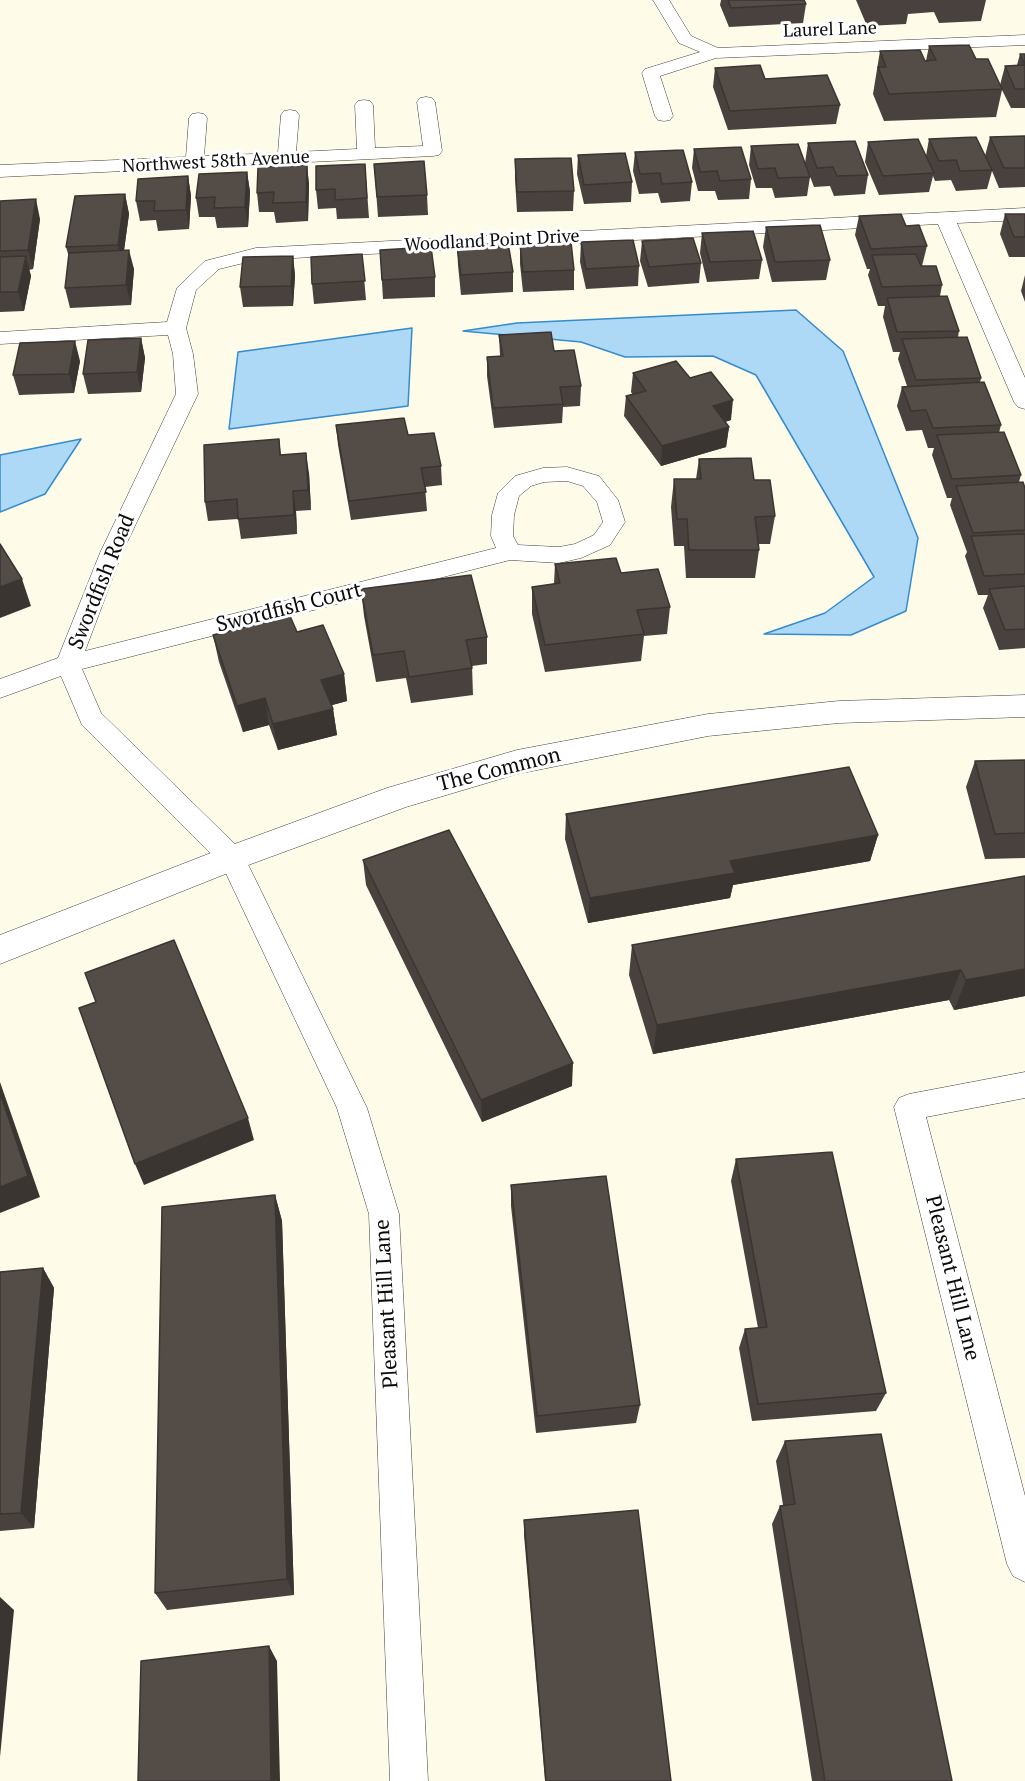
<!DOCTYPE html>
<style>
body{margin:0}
canvas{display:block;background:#fffbe9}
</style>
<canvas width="1025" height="1781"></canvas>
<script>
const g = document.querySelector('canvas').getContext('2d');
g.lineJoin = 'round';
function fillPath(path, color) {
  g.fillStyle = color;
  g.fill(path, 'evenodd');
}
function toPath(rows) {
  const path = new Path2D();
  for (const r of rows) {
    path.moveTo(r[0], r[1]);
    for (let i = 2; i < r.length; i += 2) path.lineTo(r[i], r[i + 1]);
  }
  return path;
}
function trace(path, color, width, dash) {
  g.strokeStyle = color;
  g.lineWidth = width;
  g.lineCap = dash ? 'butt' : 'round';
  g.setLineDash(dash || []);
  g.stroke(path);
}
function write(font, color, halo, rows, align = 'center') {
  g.font = font + ' "PT Serif",serif';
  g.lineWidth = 6;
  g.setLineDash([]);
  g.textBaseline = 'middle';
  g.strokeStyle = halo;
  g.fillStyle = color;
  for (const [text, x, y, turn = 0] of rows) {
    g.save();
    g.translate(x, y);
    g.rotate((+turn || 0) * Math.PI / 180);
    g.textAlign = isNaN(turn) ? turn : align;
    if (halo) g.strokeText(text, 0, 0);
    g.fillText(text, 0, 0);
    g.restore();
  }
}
const water = toPath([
 [796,310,843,351,918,538,906,611,851,635,764,634,825,613,874,577,756,375,713,356,625,357,581,342,463,331,517,323,796,310],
 [412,328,408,406,229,429,238,352,412,328],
 [81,439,45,494,0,512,0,455,81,439]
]);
fillPath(water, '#aed9f6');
trace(water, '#348cce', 1.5);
const service = toPath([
 [653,0,669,0,691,36,718,48,1025,35,1025,45,716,58,660,76,673,116,670,120,664,121,658,120,655,116,642,73,645,69,700,52,679,43,653,0],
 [426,97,432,98,435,102,442,151,439,155,433,156,0,177,0,165,186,157,189,118,192,114,198,113,204,114,207,118,204,156,278,153,281,115,284,111,290,110,296,111,299,115,296,152,357,149,355,105,358,101,364,100,370,101,373,105,375,148,423,146,417,102,420,98,426,97],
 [1025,208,1025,220,957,223,1025,378,1025,409,1018,407,1014,402,938,224,256,260,219,269,196,290,186,328,193,354,198,394,122,553,85,651,496,548,491,536,492,515,498,493,515,476,543,468,567,467,599,476,618,500,625,522,610,545,581,558,559,563,510,560,82,669,101,713,241,850,367,1108,399,1214,428,1781,390,1781,369,1214,337,1108,222,865,82,725,61,676,0,698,0,679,58,658,100,553,176,394,173,354,168,335,0,344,0,332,167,322,177,288,205,261,256,248,1025,208],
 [567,481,583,486,597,502,603,522,594,535,575,544,559,547,518,545,513,536,514,515,519,496,531,486,544,482,567,481],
 [1025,1072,1025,1098,926,1117,1025,1496,1025,1582,1013,1576,1007,1564,894,1107,899,1098,909,1094,1025,1072]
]);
const minor = toPath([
 [1025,695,1025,717,839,723,708,736,517,774,406,807,243,867,0,964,0,935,221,849,387,788,517,750,708,714,839,701,1025,695]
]);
trace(service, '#3e3e3e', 1);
trace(minor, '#3e3e3e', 1);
fillPath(service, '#fff');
fillPath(minor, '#fff');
fillPath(toPath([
 [721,0,804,0,806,4,803,23,729,27,720,5],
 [856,0,986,0,981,21,939,23,934,12,908,14,906,24,867,26],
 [929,46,976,59,1000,85,1005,66,1017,65,1020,54,1025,54,1025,108,1011,108,1002,90,996,117,884,121,873,94,880,51,926,61],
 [715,68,765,79,840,105,836,124,728,130,713,87],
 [1025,136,1025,187,999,188,992,171,987,189,956,191,951,180,935,181,933,176,929,192,879,195,865,162,868,142,926,156,929,139,985,156,990,137],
 [808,143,868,175,865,194,834,196,830,186,814,187,805,163],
 [751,146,810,177,807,196,775,198,772,188,756,188,749,165],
 [694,149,751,179,749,199,718,200,715,191,698,191,692,168],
 [635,152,692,182,690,201,661,203,658,193,639,194,633,171],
 [578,155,632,182,631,202,584,204,577,174],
 [515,159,574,191,573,211,517,212,515,179],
 [365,164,369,218,337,219,336,208,318,209,316,190],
 [374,164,427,195,428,215,378,217],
 [307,165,309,185,308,221,276,223,274,212,259,212,257,193],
 [247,172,250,192,248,227,217,228,215,217,199,217,196,198],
 [188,176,191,196,189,229,158,231,156,220,140,221,136,201],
 [125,194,129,214,124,250,134,269,131,305,70,308,65,288,69,257,66,247],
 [0,201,40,219,33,269,29,270,31,276,24,311,0,312],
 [1005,214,1025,214,1025,257,1009,257,1000,234],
 [859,216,906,226,927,246,922,266,942,285,940,296,959,331,958,337,981,378,980,383,1001,425,999,433,1021,475,1019,482,1025,488,1025,648,999,650,983,608,988,595,978,595,965,556,967,552,950,505,952,498,947,498,932,455,934,448,928,448,922,430,906,431,897,406,902,387,907,386,898,359,900,352,893,352,883,317,885,306,878,306,868,275,870,269,867,269,855,235],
 [766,227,830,260,826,280,772,282,763,247],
 [702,233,762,260,759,279,707,282,700,253],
 [642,241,701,263,699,283,648,287,640,261],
 [581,242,639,266,638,286,586,289,580,262],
 [520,244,574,270,574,290,523,292,520,264],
 [457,246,513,272,513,292,461,295,458,265],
 [380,250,435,277,435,297,383,299],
 [362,254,366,300,314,304,312,284],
 [293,256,295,276,293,306,243,307,240,287],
 [1025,275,1025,302,1021,291],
 [499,335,554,351,581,386,580,406,563,407,562,423,494,428,487,376,487,357,500,356],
 [141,338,145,358,141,392,88,394,83,374],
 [80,361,74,393,19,395,13,375],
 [633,373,731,420,725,422,729,427,726,447,661,466,624,416,626,396,633,395,631,392],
 [336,425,408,435,441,466,442,485,425,487,427,511,351,520,338,445],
 [279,439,281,455,309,473,311,510,296,511,297,534,241,539,238,519,208,521,205,502],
 [699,459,754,480,775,516,770,544,758,544,759,550,755,578,686,578,684,546,674,546,671,507,674,479,696,479],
 [555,564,621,573,670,607,667,634,644,636,641,661,545,672,532,614,532,587,554,584],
 [361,589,487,637,487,664,472,666,473,695,411,703,406,678,376,682,364,616],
 [297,632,344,674,347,701,332,705,333,709,337,735,278,750,269,725,243,732,219,662,213,635],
 [1025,760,1025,858,985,859,966,787,975,761],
 [566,814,878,835,870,861,733,885,730,898,588,923,565,839],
 [363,860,572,1086,482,1122,366,885],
 [1025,876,1025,996,954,1010,949,1000,653,1054,629,975,632,945],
 [736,1159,886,1393,876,1411,752,1421,739,1348,745,1329,758,1328,731,1181],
 [511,1185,640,1405,636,1423,536,1433,511,1206],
 [275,1195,282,1221,294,1595,167,1610,155,1593],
 [43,1268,54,1288,34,1528,0,1531,0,1272],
 [785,1441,952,1781,812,1781,772,1524,780,1506,783,1505,776,1461],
 [524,1520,671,1781,545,1781,524,1535]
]), '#48413d');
fillPath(toPath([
 [307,165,309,185,308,221,306,202],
 [247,172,250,192,248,227,245,207],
 [188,176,191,196,189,229,186,210],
 [125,194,129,214,122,265,118,245],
 [36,199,40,219,33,269,28,250],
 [129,250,134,269,131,305,126,285],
 [26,256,31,276,24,311,18,292],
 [293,256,295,276,293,306,291,286],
 [141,338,145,358,141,392,137,372],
 [75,341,80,361,74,393,69,374],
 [733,400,731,420,711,426,713,406],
 [729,427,726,447,661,466,662,446],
 [306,453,309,473,311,510,308,490],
 [293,491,296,511,297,534,294,515],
 [22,579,31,606,0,618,0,587],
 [344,674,347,701,325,707,321,680],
 [265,698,269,725,243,732,237,706],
 [333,709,337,735,278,750,273,724],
 [878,835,870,861,733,885,730,898,588,923,590,898,730,861],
 [1025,969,1025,996,954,1010,966,980],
 [961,970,949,1000,653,1054,657,1025],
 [573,1063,572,1086,482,1122,481,1100],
 [0,1082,40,1197,0,1213],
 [248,1118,254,1140,144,1185,135,1164],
 [275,1195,282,1221,294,1595,287,1579],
 [43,1268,54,1288,34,1528,21,1513],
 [0,1597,14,1610,0,1757],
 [269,1646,277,1661,280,1781,271,1781]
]), '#3b3532');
const building = toPath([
 [728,0,804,0,806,4,731,8,728,0],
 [969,45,976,59,988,59,1002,89,889,94,878,67,886,67,880,51,920,50,925,61,936,60,929,46,969,45],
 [1020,54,1025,54,1025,89,1015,89,1005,66,1025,65,1020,54],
 [760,65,765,79,827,75,840,105,730,111,715,68,760,65],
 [1025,136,1025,168,1004,168,990,137,1025,136],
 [976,137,992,170,960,171,956,160,939,161,929,139,976,137],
 [918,139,934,173,883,176,868,142,918,139],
 [855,141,868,175,837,176,833,167,817,168,808,143,855,141],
 [798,144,810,177,778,178,775,168,758,169,751,146,798,144],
 [741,147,751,179,720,181,717,171,700,172,694,149,741,147],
 [683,150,692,182,662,184,660,173,640,174,635,152,683,150],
 [625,153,632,182,584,185,578,155,625,153],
 [571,158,574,191,517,192,515,159,571,158],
 [424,161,427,195,377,197,374,164,424,161],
 [365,164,367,198,335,200,335,189,316,190,316,166,365,164],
 [307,165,306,202,273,203,274,192,257,193,258,167,307,165],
 [247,172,245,207,214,208,215,197,196,198,199,174,247,172],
 [188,176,186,210,154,211,155,201,136,201,138,179,188,176],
 [125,194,118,245,66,247,75,196,125,194],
 [36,199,28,250,0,251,0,201,36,199],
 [901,214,906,226,919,225,927,246,871,249,859,216,901,214],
 [1005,214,1025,214,1025,237,1014,237,1005,214],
 [820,225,830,260,775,262,766,227,820,225],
 [753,231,762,260,710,262,702,233,753,231],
 [693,238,701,263,649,267,642,241,693,238],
 [633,240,639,266,586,269,581,242,633,240],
 [571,242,574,270,523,272,520,244,571,242],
 [508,243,513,272,461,275,457,246,508,243],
 [431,247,435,277,382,280,380,250,431,247],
 [129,250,126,285,65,288,69,253,129,250],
 [362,254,365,281,312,284,311,257,362,254],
 [916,254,921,266,936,266,942,285,882,287,872,255,916,254],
 [26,256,18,292,0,292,0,257,26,256],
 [293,256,291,286,240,287,243,257,293,256],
 [947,296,959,331,897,332,887,298,947,296],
 [551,332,554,351,574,350,581,386,560,387,563,404,493,408,487,357,503,356,499,335,551,332],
 [967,337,981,378,916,380,902,339,967,337],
 [141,338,137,372,83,374,88,340,141,338],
 [75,341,69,374,13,375,20,343,75,341],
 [676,361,690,378,711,372,733,400,713,406,729,427,662,446,626,396,646,391,633,373,676,361],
 [984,382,1001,425,933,428,926,410,911,411,902,387,984,382],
 [404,418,408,435,434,433,441,466,421,468,426,492,349,501,336,425,404,418],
 [1004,432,1021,475,952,479,937,435,1004,432],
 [279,439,280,455,306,453,308,490,293,491,294,515,238,519,237,499,205,502,204,445,279,439],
 [751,458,754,480,770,480,775,516,755,517,759,550,689,550,687,519,677,519,674,479,701,479,699,459,751,458],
 [1023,482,1025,488,1025,530,973,533,956,486,1023,482],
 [1025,534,1025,574,984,576,971,536,1025,534],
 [0,544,22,579,0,587,0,544],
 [616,558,621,573,658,569,670,607,637,610,644,634,545,645,532,587,560,583,555,564,616,558],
 [471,575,487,637,466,640,472,668,409,677,404,651,373,655,361,589,471,575],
 [1025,586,1025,629,1005,630,989,589,1025,586],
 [290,616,297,632,323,625,344,674,321,680,333,709,273,724,265,698,237,706,213,635,290,616],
 [1025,760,1025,833,995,834,975,761,1025,760],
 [849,767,878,835,730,861,735,873,590,898,566,814,849,767],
 [449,830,573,1063,481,1100,363,860,449,830],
 [1025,876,1025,969,966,980,961,970,657,1025,632,945,1025,876],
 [174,940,248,1118,135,1164,79,1008,96,1002,85,973,174,940],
 [0,1093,28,1176,0,1187,0,1093],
 [832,1152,886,1393,758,1404,745,1329,767,1327,736,1159,832,1152],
 [606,1176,640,1405,537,1416,511,1185,606,1176],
 [275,1195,287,1579,155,1593,162,1207,275,1195],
 [43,1268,21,1513,0,1514,0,1272,43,1268],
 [881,1434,952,1781,825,1781,780,1506,795,1504,785,1441,881,1434],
 [638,1510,671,1781,546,1781,524,1520,638,1510],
 [269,1646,271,1781,138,1781,141,1661,269,1646]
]);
fillPath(building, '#544c47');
trace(building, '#3b3532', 1.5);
write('18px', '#0b0b0b', '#fff', [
 ["Laurel Lane",830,30,-2],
 ["Northwest 58th Avenue",216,162,-3],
 ["Woodland Point Drive",492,241,-3]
]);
write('21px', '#0b0b0b', '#fff', [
 ["Swordfish Road",102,582,-68],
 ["Swordfish Court",289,608,-14],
 ["The Common",499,770,-14],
 ["Pleasant Hill Lane",952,1278,76],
 ["Pleasant Hill Lane",387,1304,-93]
]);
</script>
